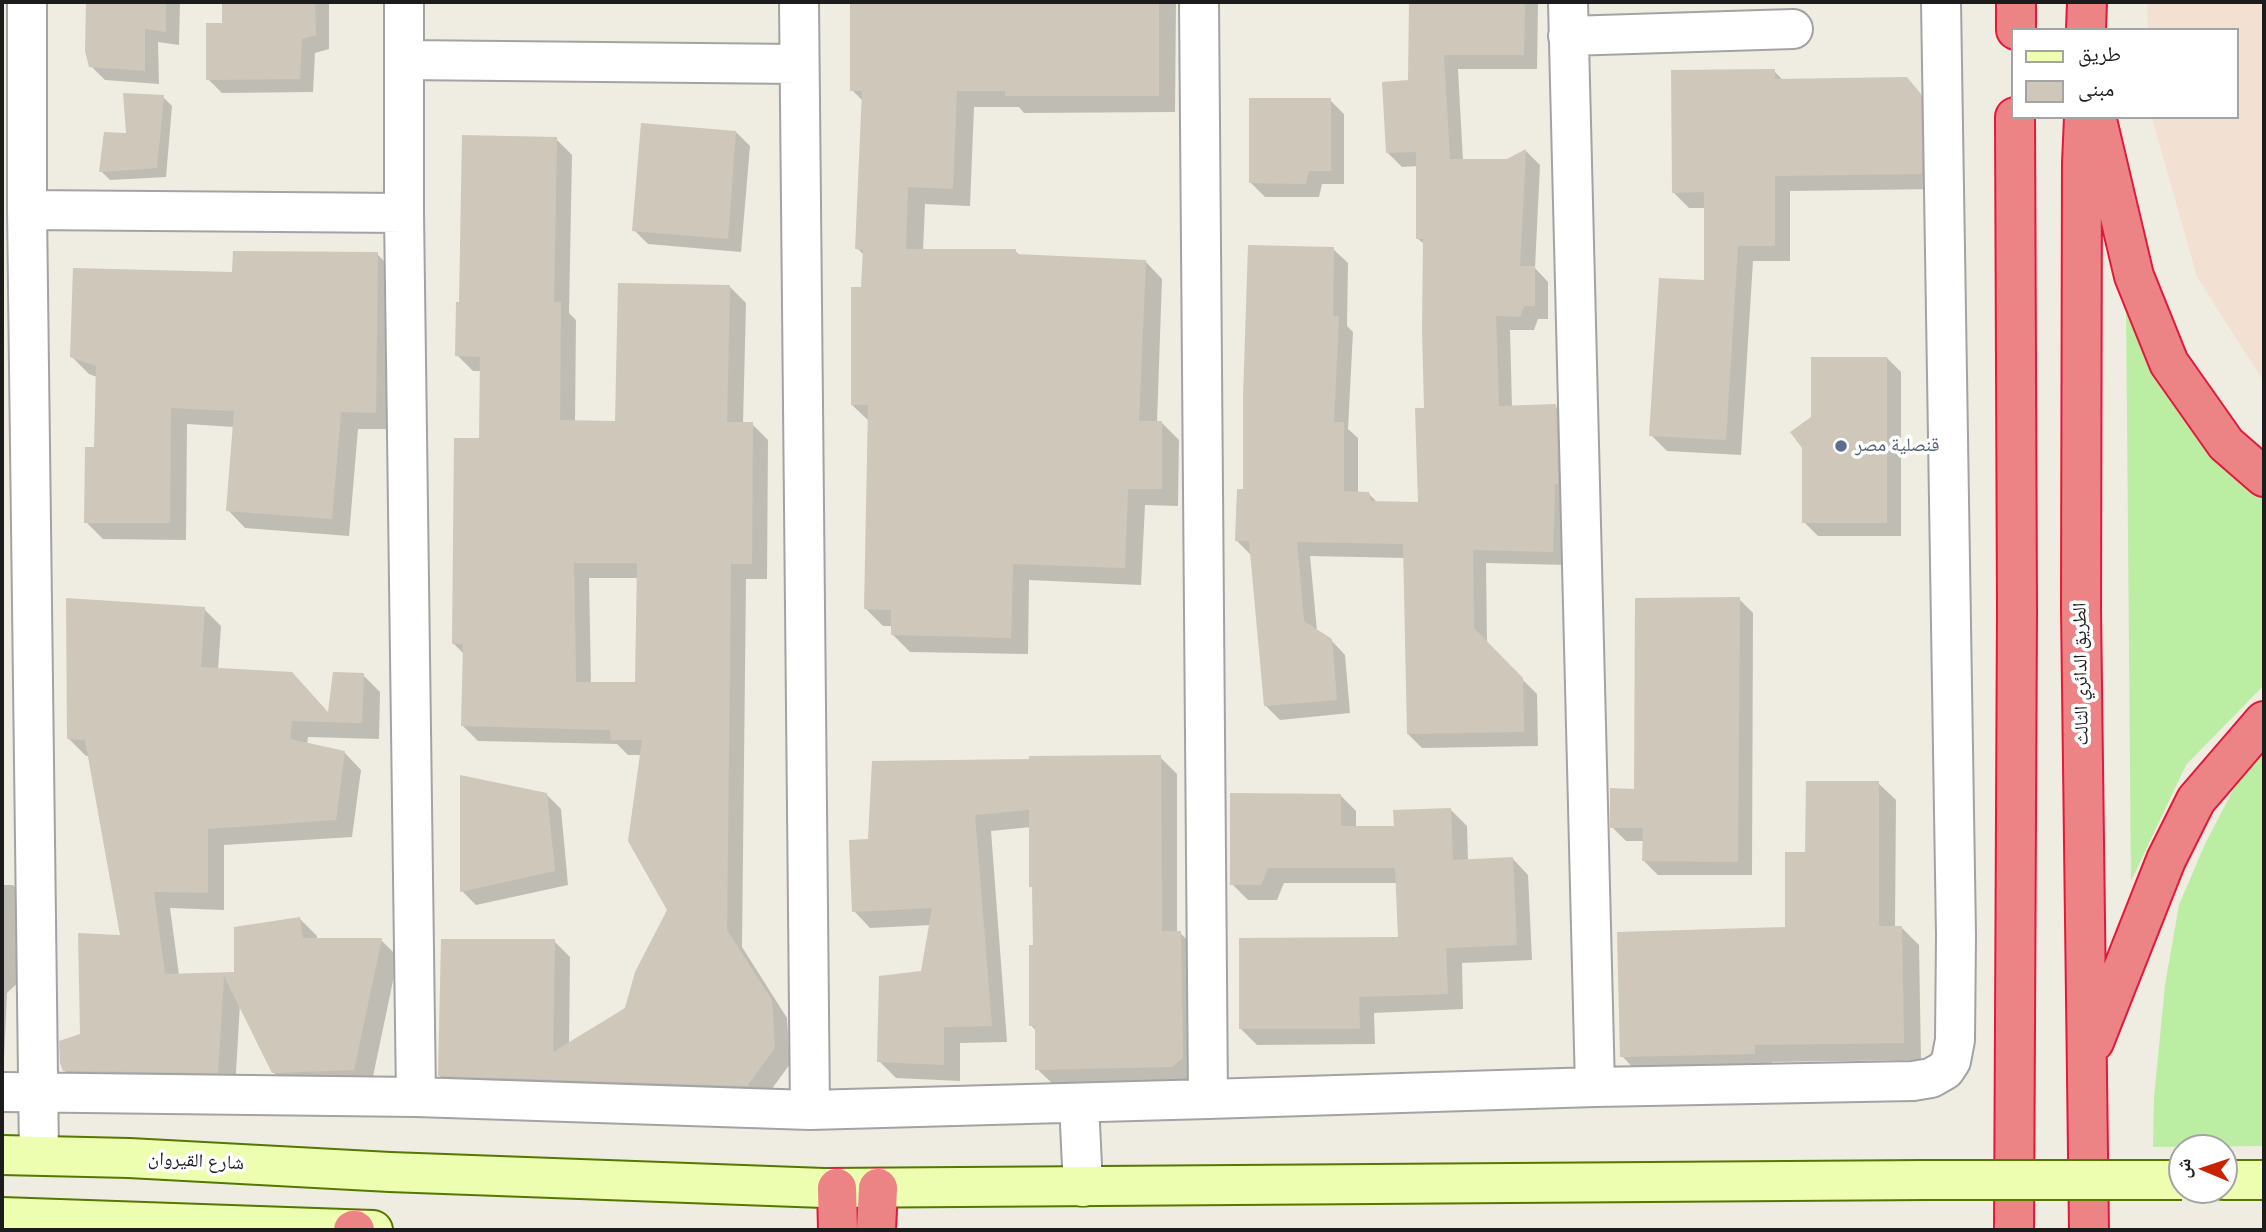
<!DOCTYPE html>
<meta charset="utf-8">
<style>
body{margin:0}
#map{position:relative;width:2266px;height:1232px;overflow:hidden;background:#efece1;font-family:"Nunito Sans","Noto Naskh Arabic",sans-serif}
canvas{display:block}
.frame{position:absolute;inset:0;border:4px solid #1c1c1c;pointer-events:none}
.legend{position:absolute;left:2011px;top:28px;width:228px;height:91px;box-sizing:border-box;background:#fff;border:2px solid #a4a4a4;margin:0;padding:9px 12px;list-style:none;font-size:21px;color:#1c1c1c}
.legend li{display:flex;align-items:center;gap:14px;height:35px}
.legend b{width:35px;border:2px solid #a4a4a4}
.north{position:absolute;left:2168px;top:1134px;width:70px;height:70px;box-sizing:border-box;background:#fff;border:2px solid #a4a4a4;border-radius:50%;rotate:272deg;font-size:19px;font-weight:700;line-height:28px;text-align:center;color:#1c1c1c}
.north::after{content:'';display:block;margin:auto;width:24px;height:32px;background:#c92200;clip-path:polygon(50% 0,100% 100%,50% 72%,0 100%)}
</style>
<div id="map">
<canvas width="2266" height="1232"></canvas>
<div class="frame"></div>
<ul class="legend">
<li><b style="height:9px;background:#edfeb0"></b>طريق</li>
<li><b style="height:19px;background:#cfc7ba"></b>مبنى</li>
</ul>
<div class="north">ش</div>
</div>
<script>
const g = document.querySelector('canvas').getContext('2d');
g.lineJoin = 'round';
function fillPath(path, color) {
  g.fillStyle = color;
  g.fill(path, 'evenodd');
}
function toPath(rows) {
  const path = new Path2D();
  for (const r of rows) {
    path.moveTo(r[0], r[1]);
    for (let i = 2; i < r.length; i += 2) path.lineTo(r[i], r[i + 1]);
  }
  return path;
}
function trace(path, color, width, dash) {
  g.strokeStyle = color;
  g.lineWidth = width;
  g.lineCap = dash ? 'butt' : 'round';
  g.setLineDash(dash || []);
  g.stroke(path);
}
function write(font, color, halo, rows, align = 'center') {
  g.font = font + ' "Nunito Sans","Noto Naskh Arabic",sans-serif';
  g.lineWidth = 7;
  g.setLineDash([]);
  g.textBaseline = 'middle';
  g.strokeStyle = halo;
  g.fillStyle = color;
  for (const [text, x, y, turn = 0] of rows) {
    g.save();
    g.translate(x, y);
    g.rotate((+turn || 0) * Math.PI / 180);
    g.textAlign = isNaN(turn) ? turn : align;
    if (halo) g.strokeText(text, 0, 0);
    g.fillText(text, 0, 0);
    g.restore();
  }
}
fillPath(toPath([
 [2147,2,2264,2,2264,382,2197,277,2153,122,2153,117,2236,117,2236,30,2148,30]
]), '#f2e1d3');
fillPath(toPath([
 [2126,304,2187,417,2264,497,2264,685,2186,765,2131,881],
 [2264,751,2264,1146,2153,1147,2154,1098,2165,985,2179,905,2205,844,2240,777]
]), '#bbeda3');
fillPath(toPath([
 [88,2,180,2,179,45,158,42,159,84,105,80,91,66,87,50],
 [224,2,329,2,329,49,315,53,313,92,222,93,208,79,224,24],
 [852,2,1176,2,1175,112,1024,113,1019,107,974,107,970,206,925,204,923,251,1015,251,1021,256,1145,261,1162,279,1157,422,1161,422,1179,440,1178,506,1145,505,1141,585,1029,580,1028,654,910,652,892,634,892,626,883,626,866,609,870,422,852,405,865,256,857,248,863,101,852,90],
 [1411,2,1536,2,1538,4,1537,69,1458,69,1463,161,1508,161,1526,151,1540,165,1535,268,1548,282,1548,319,1538,319,1534,330,1510,330,1512,407,1555,406,1570,420,1567,565,1486,563,1487,644,1537,694,1538,746,1422,748,1408,734,1405,558,1310,556,1317,631,1331,640,1345,655,1350,713,1280,720,1266,706,1251,555,1237,541,1245,491,1333,249,1348,263,1347,326,1353,332,1348,429,1358,438,1358,493,1368,493,1377,502,1419,504,1426,409,1425,245,1417,238,1418,166,1402,167,1388,153,1410,82],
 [1774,71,1784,81,1907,79,1936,112,1937,189,1790,191,1790,261,1753,261,1741,455,1667,451,1651,435,1706,282,1706,208,1689,208,1673,192],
 [163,97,172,106,166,177,110,180,101,171,128,135],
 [1330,100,1344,114,1344,184,1322,184,1319,197,1265,197,1251,183],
 [736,132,750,146,741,252,648,244,634,230],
 [556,139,572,155,569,313,576,320,575,422,616,423,730,287,746,303,743,424,752,424,768,440,767,579,746,579,742,947,787,1018,790,1064,763,1101,455,1091,439,1075,554,941,570,957,569,1045,627,1009,669,910,641,755,628,755,617,744,478,741,462,725,464,654,453,643,481,440,481,371,473,371,457,355,461,303],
 [589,578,638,578,637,684,591,684],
 [377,254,394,271,392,429,358,429,349,536,245,528,228,510,234,427,187,424,186,540,103,539,86,522,96,449,97,377,89,374,72,357,234,274],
 [1887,358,1901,372,1901,536,1818,536,1804,522],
 [1739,599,1753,613,1752,875,1658,875,1644,861,1645,841,1626,841,1612,827,1636,790],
 [204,609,221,626,218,670,292,673,329,714,363,675,380,692,379,739,308,737,307,745,344,752,361,770,352,837,224,845,224,910,170,908,179,975,235,974,300,919,317,936,317,940,381,940,398,957,371,1086,291,1090,273,1072,240,1004,235,1089,81,1087,64,1070,82,1036,123,937,89,756,86,756,69,739],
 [1160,757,1177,774,1177,933,1180,933,1197,949,1189,1083,1054,1085,1037,1069,1036,1031,1031,1025,1035,947,1034,890,1031,886,1031,827,991,831,1007,1042,960,1043,960,1081,896,1078,879,1061,923,972,931,925,870,928,854,911,869,840],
 [1878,783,1896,800,1895,927,1901,927,1919,945,1921,1060,1772,1062,1772,1071,1639,1074,1622,1056,1787,929,1807,854],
 [546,794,561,809,568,885,476,905,462,891],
 [1340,795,1356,811,1356,828,1396,827,1451,810,1467,826,1468,861,1513,859,1528,875,1532,960,1462,963,1463,1009,1374,1013,1375,1044,1257,1045,1241,1029,1400,939,1398,883,1284,883,1277,900,1248,900,1232,884],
 [2,885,13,885,28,900,23,978,7,993,3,1080]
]), '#0003');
fillPath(toPath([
 [86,2,166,2,166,32,145,29,145,71,89,67,85,51],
 [222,2,315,2,316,35,302,39,300,79,206,80,206,23,222,23],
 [850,2,1159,2,1159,96,1005,96,1005,91,957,91,953,189,908,187,906,249,1016,249,1016,254,1146,260,1139,421,1162,421,1162,489,1128,489,1125,568,1013,564,1011,638,891,635,891,610,864,609,868,405,851,405,851,287,861,287,863,250,855,249,862,91,850,91],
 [1409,2,1525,2,1524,55,1444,55,1450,159,1507,159,1526,149,1520,266,1535,266,1535,306,1524,306,1520,317,1496,316,1499,406,1556,404,1558,484,1555,484,1553,552,1473,550,1474,628,1523,678,1524,732,1407,734,1403,544,1297,542,1304,621,1332,639,1337,700,1264,706,1249,541,1235,541,1237,489,1243,489,1243,397,1248,245,1334,247,1333,316,1339,316,1334,422,1344,422,1344,491,1369,492,1371,501,1418,502,1415,408,1424,408,1422,330,1423,239,1416,239,1416,152,1386,153,1382,82,1408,80],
 [1775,69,1775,79,1907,77,1921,94,1922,174,1775,176,1775,246,1738,246,1726,440,1649,436,1659,278,1704,280,1704,192,1672,193,1671,70],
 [123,93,164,95,157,168,99,172,104,132,126,133],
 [1249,98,1331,98,1331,171,1309,171,1306,184,1249,183],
 [641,123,736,131,728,239,632,231],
 [462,135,557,137,554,302,561,302,560,420,615,421,618,283,730,285,727,422,753,422,752,564,731,564,727,930,772,1000,775,1048,747,1086,438,1076,441,939,555,939,553,1052,625,1008,635,972,667,910,628,841,642,740,611,740,610,730,461,726,463,644,452,644,454,438,479,438,480,357,455,356,456,302,459,302],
 [574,563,637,563,635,682,576,682],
 [233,251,378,252,376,413,341,412,332,519,226,511,234,411,171,408,170,523,84,523,85,447,94,447,96,366,70,357,73,268,232,272],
 [1811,357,1887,357,1887,523,1802,523,1802,448,1790,432,1811,417],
 [1740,597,1738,862,1642,861,1643,828,1610,828,1610,788,1634,789,1635,598],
 [66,598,205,607,201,667,292,672,328,712,333,672,364,673,362,723,292,721,290,739,345,751,336,820,208,829,208,893,154,892,165,974,234,972,234,927,300,917,303,938,382,938,354,1070,272,1073,224,976,218,1073,63,1071,60,1063,59,1041,80,1034,78,933,120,935,85,740,67,739],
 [1161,755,1162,931,1181,931,1183,1058,1172,1067,1035,1070,1035,1026,1029,1026,1029,945,1033,945,1032,887,1029,887,1029,810,975,815,992,1026,944,1027,944,1065,877,1062,879,976,921,971,932,908,852,912,849,840,868,839,872,761,1029,759,1029,756],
 [460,775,547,793,555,871,460,892],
 [1806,781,1879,781,1879,926,1902,926,1904,1043,1755,1045,1755,1054,1620,1057,1617,932,1785,927,1785,852,1805,852],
 [1230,793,1341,794,1341,826,1394,826,1393,810,1451,808,1453,860,1513,857,1517,945,1446,948,1448,994,1359,997,1360,1029,1239,1029,1239,938,1398,937,1395,868,1268,868,1261,885,1230,885]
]), '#cfc7ba');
const street = toPath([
 [27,2,27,210,39,1155],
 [404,2,404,213,416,1097],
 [1568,36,1793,29],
 [405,60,798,64],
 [27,210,404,213],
 [1595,1087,1913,1081,1931,1078,1945,1070,1951,1061,1955,1040,1956,935,1941,2],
 [2,1092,416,1097,810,1110,799,2],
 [1208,1099,1595,1087,1568,2],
 [1079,1103,1083,1187],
 [810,1110,1208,1099,1199,2]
]);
const secondary = toPath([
 [2,1155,129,1158,390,1172,824,1188,1925,1180],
 [2224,1180,2264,1180],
 [2,1217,373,1230]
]);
const highway = toPath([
 [2016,30,2016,2],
 [2086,30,2087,2],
 [2084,117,2082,163,2081,609,2089,1230],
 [2097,120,2134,276,2169,363,2226,444,2264,477],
 [2094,1042,2166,860,2196,800,2264,721],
 [837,1188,838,1230],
 [353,1230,355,1230],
 [876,1230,878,1188],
 [2014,1230,2017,610,2015,117]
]);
trace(street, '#a3a3a3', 42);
trace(secondary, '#567700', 42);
trace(highway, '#e3183b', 42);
trace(street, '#fff', 38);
trace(secondary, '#edfeb0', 38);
trace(highway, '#ec8385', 38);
const secondaryBridge = toPath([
 [1925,1180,2182,1180]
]);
trace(secondaryBridge, '#567700', 42, []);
trace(secondaryBridge, '#edfeb0', 38);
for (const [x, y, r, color] of [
 [1841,446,7,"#5c6f8a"]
]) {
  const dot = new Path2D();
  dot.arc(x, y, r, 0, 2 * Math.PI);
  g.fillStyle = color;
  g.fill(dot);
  trace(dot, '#fff', 2.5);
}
write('19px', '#4e5e75', '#fff', [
 ["قنصلية مصر",1855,446]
], 'left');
write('19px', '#1c1c1c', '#fff', [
 ["الطريق الدائري الثالث",2082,674,-91],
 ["شارع القيروان",196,1162,3]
]);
</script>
